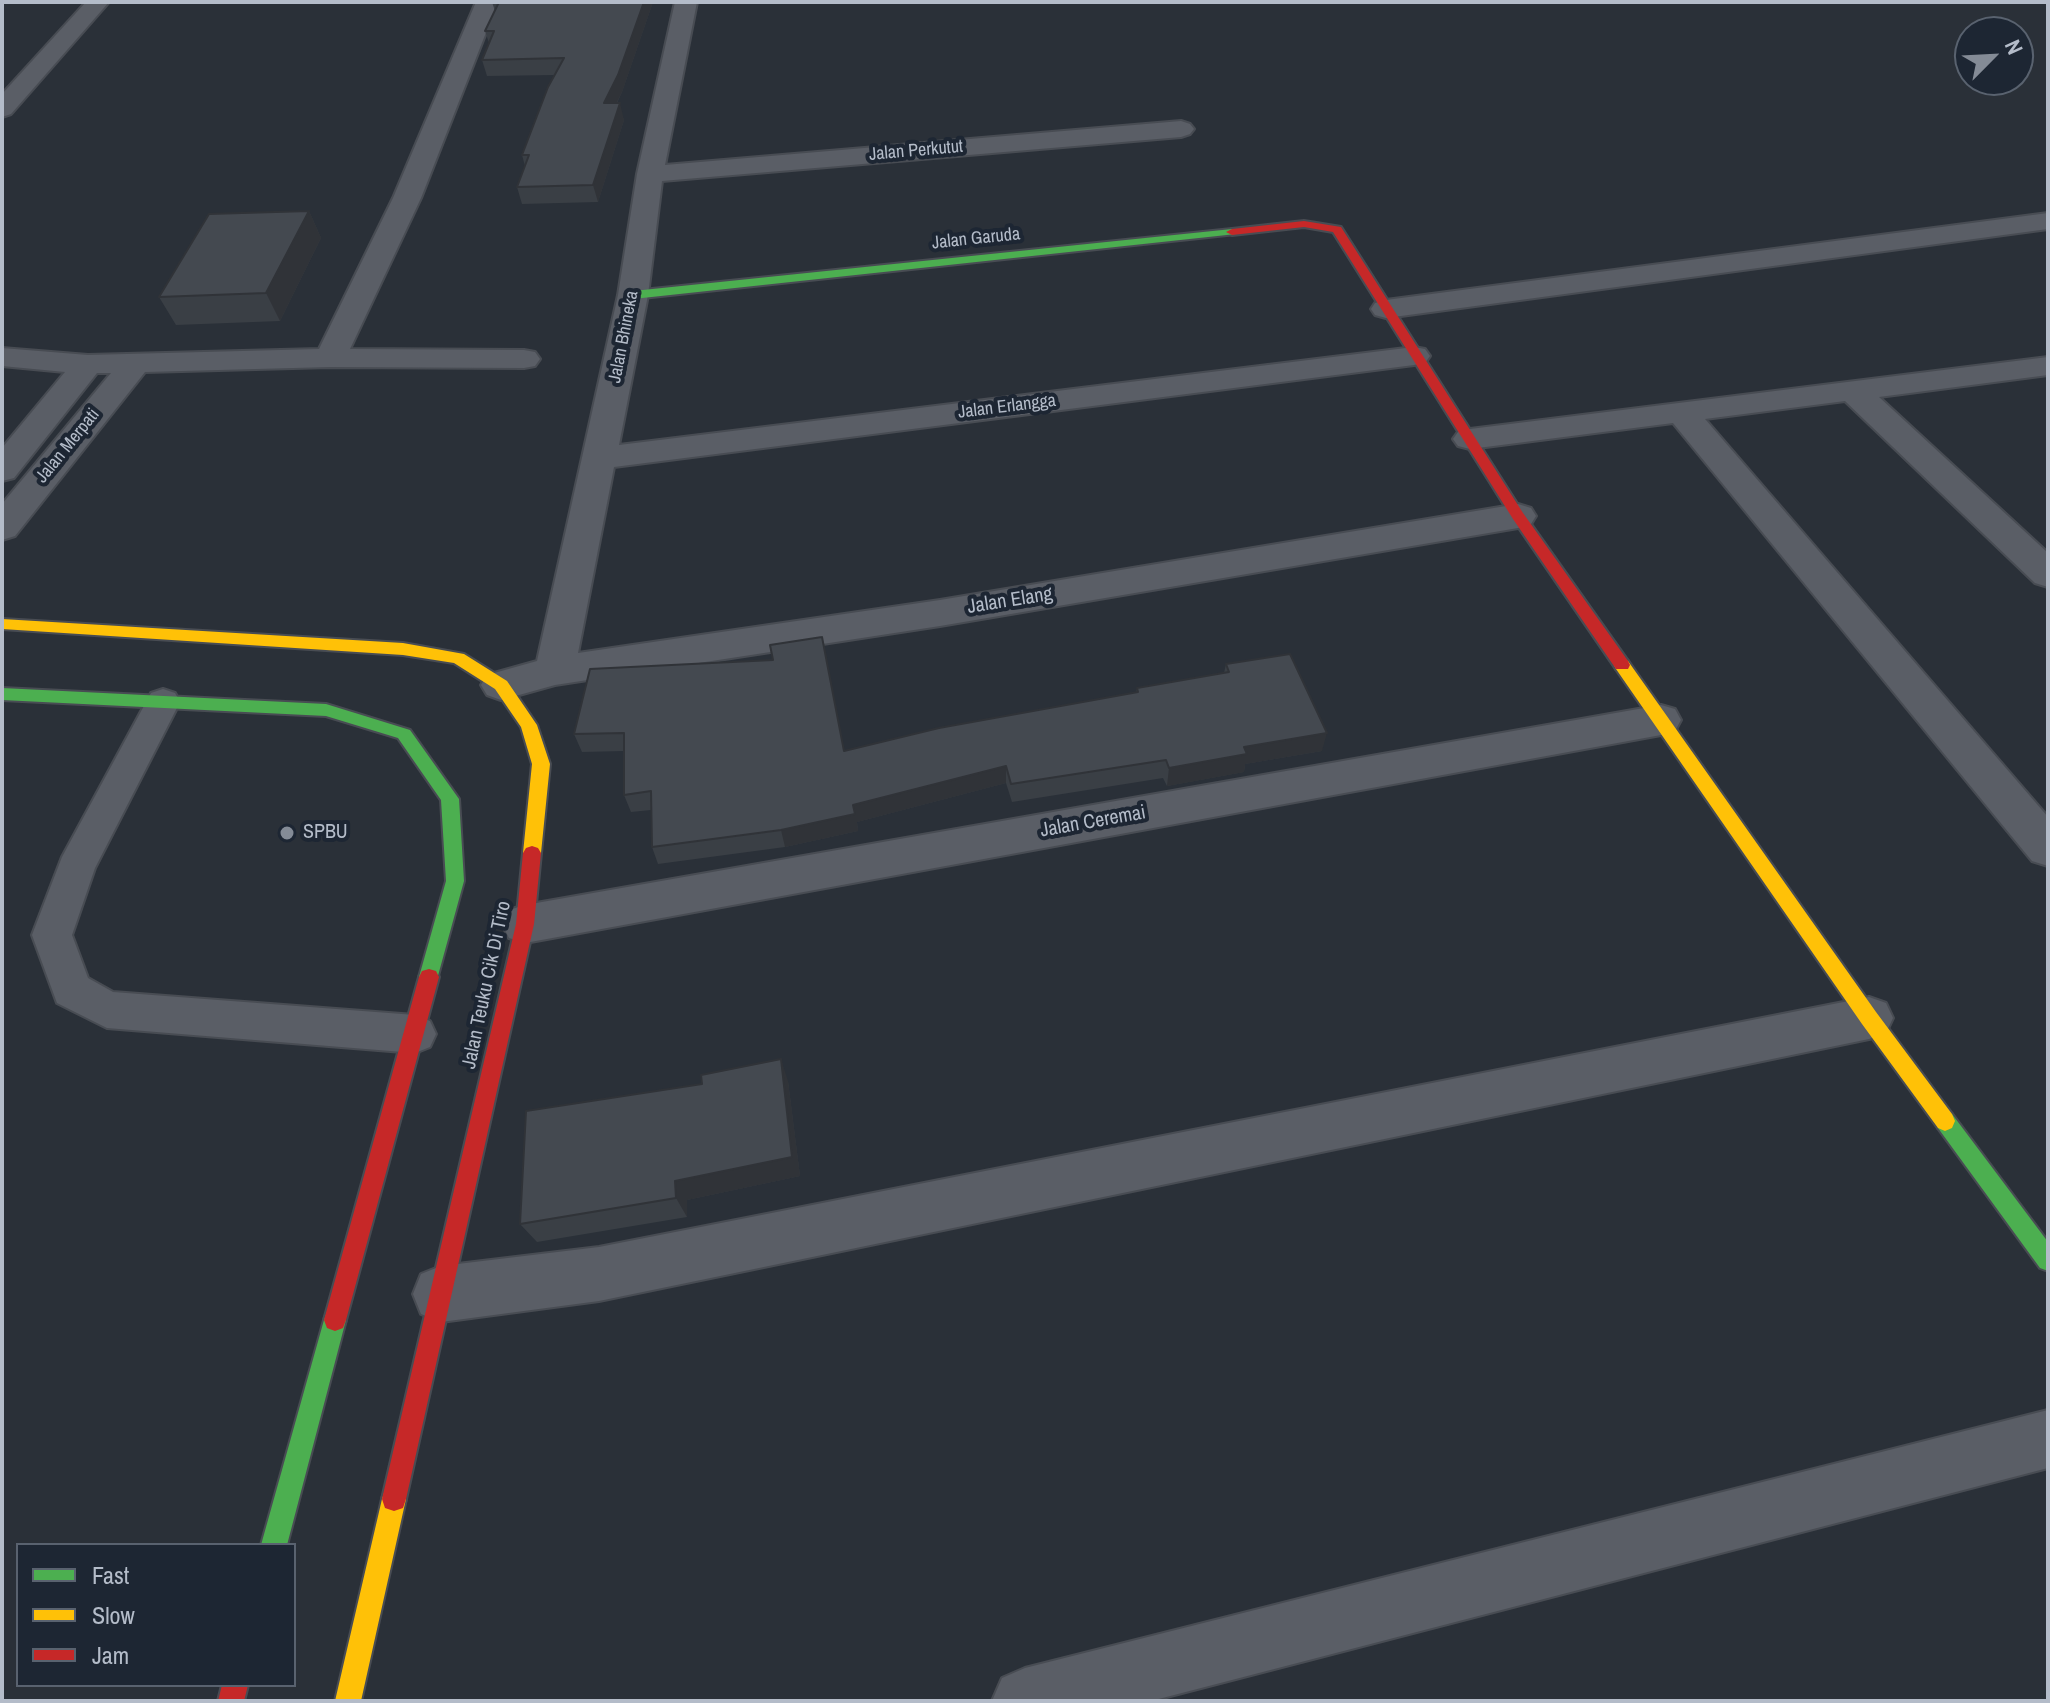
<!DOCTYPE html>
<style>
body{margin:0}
#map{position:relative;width:2050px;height:1703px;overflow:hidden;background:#2a3038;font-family:"Archivo Narrow",sans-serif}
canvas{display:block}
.frame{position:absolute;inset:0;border:4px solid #b4bcc9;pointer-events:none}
.legend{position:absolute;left:16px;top:1543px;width:280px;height:144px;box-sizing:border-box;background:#1d2633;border:2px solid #59626f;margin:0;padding:10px 14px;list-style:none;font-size:24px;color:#b4bcc9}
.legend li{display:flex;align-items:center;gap:16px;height:40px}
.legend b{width:40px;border:2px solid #59626f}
.north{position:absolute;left:1954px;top:16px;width:80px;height:80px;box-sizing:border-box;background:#1d2633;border:2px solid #59626f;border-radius:50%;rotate:66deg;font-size:22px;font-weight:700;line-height:32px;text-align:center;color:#b4bcc9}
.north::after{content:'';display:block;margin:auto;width:28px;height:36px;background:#848b96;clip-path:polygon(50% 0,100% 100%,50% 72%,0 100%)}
</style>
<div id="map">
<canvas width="2050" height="1703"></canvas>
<div class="frame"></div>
<ul class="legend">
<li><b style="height:10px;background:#4caf50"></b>Fast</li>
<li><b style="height:10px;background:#ffc107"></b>Slow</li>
<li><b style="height:10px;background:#c62828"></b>Jam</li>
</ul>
<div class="north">N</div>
</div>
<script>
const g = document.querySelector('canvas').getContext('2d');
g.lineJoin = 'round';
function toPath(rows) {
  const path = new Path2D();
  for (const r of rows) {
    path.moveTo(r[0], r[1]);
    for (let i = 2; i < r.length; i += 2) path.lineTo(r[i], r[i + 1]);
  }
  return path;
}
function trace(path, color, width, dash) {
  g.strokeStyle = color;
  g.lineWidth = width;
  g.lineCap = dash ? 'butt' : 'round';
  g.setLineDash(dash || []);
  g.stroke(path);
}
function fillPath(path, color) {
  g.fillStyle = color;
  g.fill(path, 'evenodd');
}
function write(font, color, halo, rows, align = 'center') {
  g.font = font + ' "Archivo Narrow",sans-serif';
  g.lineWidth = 8;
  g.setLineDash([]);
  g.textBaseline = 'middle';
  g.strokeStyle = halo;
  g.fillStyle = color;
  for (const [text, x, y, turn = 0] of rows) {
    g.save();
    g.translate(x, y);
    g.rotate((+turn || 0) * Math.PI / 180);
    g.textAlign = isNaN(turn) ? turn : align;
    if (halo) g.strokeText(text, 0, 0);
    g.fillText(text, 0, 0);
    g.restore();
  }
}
const lane = toPath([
 [163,689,175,693,180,702,95,868,72,935,88,978,113,992,415,1015,430,1021,436,1034,430,1047,415,1053,107,1028,57,1003,32,935,62,857,151,693,163,689]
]);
const street = toPath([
 [86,2,109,2,11,114,2,117,2,94,86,2],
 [476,2,498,2,421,198,350,349,524,350,535,352,540,359,535,366,524,368,330,367,145,372,15,536,2,540,2,504,111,373,97,373,14,478,2,481,2,448,65,372,2,366,2,348,88,355,319,349,393,198,476,2],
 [675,2,697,2,665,165,1181,121,1190,124,1194,129,1190,134,1181,137,662,181,648,295,619,445,1414,347,1425,349,1430,356,1425,363,1414,365,614,467,578,653,940,600,1518,504,1531,508,1536,516,1531,524,1518,528,940,626,555,685,501,700,487,695,481,685,487,675,537,661,618,295,637,174,675,2],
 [2048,213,2048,229,1386,318,1375,315,1371,309,1375,303,1386,300,2048,213],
 [2048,357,2048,375,1879,397,2048,553,2048,587,2035,583,1845,401,1705,419,2048,817,2048,866,2032,861,1673,423,1470,449,1458,446,1453,439,1458,432,1470,429,2048,357],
 [1661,705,1675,709,1681,720,1675,731,1661,735,525,943,509,938,502,924,509,910,525,905,1661,705],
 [1869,997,1886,1003,1893,1018,1886,1033,1869,1039,599,1301,441,1322,421,1314,413,1294,421,1274,441,1266,599,1247,1869,997],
 [2048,1410,2048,1468,1151,1701,992,1701,1002,1678,1025,1668,2048,1410]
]);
const fast = toPath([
 [1232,229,1238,232,1236,234,633,299,627,295,633,291,1232,229],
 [2,688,326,704,410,730,459,799,464,881,436,983,429,985,422,983,419,977,446,881,441,800,398,738,326,716,2,700,2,688],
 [1945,1111,1952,1114,2048,1242,2048,1271,2040,1268,1938,1128,1935,1121,1938,1114,1945,1111],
 [335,1309,343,1312,346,1320,287,1545,261,1545,324,1320,327,1312,335,1309]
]);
const slow = toPath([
 [2,619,403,643,464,654,507,681,537,725,550,764,541,853,538,858,532,860,526,858,523,853,532,764,521,727,495,689,454,663,403,655,2,629,2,619],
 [1622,659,1628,661,1876,1012,1952,1114,1955,1121,1952,1128,1945,1131,1938,1128,1862,1024,1616,669,1614,665,1622,659],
 [394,1487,403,1490,406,1499,361,1701,335,1701,382,1499,385,1490,394,1487]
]);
const jam = toPath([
 [1304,221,1341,227,1523,513,1628,661,1630,665,1628,669,1616,669,1513,519,1333,232,1304,227,1232,235,1226,232,1232,229,1304,221],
 [532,846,538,848,541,853,534,924,406,1499,403,1508,394,1511,385,1508,382,1499,516,924,523,853,526,848,532,846],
 [429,969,436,971,439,977,346,1320,343,1328,335,1331,327,1328,324,1320,419,977,422,971,429,969],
 [222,1685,248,1685,244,1701,218,1701,222,1685]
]);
trace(lane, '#484c53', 4);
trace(street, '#484c53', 4);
trace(fast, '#484c53', 4);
trace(slow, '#484c53', 4);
trace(jam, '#484c53', 4);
fillPath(lane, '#5a5e66');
fillPath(street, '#5a5e66');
fillPath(fast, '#4caf50');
fillPath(slow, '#ffc107');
fillPath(jam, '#c62828');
fillPath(toPath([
 [492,2,653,2,622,92,617,103,624,120,598,202,522,204,517,187,525,166,522,155,555,75,487,76,482,60,489,43,485,31,495,11],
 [309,211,321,238,280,321,176,325,159,297],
 [1226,664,1322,751,1245,764,1244,772,1167,786,1163,778,1012,802,1006,783,857,822,858,831,785,847,658,864,652,847,651,810,631,812,624,795,624,751,582,752,574,734,590,669,844,751,1136,693,1137,688,1224,673],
 [788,1081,800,1176,687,1200,687,1217,537,1242,520,1224]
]), '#3a3f45');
fillPath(toPath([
 [644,2,653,2,622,92,608,120,604,103],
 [620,103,624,120,598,202,593,185],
 [309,211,321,238,280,321,266,293],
 [1327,733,1322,751,1245,764,1244,772,1167,786,1169,768,1244,747],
 [1006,766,1006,783,857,822,858,831,785,847,781,830,853,805],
 [781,1059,788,1081,800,1176,687,1200,687,1217,676,1198,675,1181]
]), '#303338');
const building = toPath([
 [492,2,644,2,618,75,604,103,620,103,593,185,517,187,529,155,522,155,548,87,564,58,482,60,494,31,485,31,499,2,492,2],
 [309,211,266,293,159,297,209,214,309,211],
 [822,637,844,751,939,728,1138,692,1137,688,1229,672,1226,664,1290,654,1327,733,1244,747,1247,754,1169,768,1166,760,1011,784,1006,766,853,805,855,814,781,830,652,847,651,791,624,795,624,733,574,734,590,669,773,660,770,645,822,637],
 [781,1059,792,1157,675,1181,676,1198,520,1224,526,1111,702,1084,701,1075,781,1059]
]);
fillPath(building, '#444950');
trace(building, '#303338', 2);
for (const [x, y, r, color] of [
 [287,833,8,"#848b96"]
]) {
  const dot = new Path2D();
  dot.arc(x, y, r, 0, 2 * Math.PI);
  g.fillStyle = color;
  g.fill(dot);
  trace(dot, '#1d2633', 3);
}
write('18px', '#b4bcc9', '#1d2633', [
 ["Jalan Perkutut",916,151,-5],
 ["Jalan Garuda",976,239,-6],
 ["Jalan Bhineka",624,337,-79],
 ["Jalan Erlangga",1007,407,-7],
 ["Jalan Merpati",68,446,-51]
]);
write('20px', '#b4bcc9', '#1d2633', [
 ["Jalan Elang",1010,601,-9],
 ["Jalan Ceremai",1093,822,-10],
 ["Jalan Teuku Cik Di Tiro",487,985,-78]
]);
write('20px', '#b4bcc9', '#1d2633', [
 ["SPBU",303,833]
], 'left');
</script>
